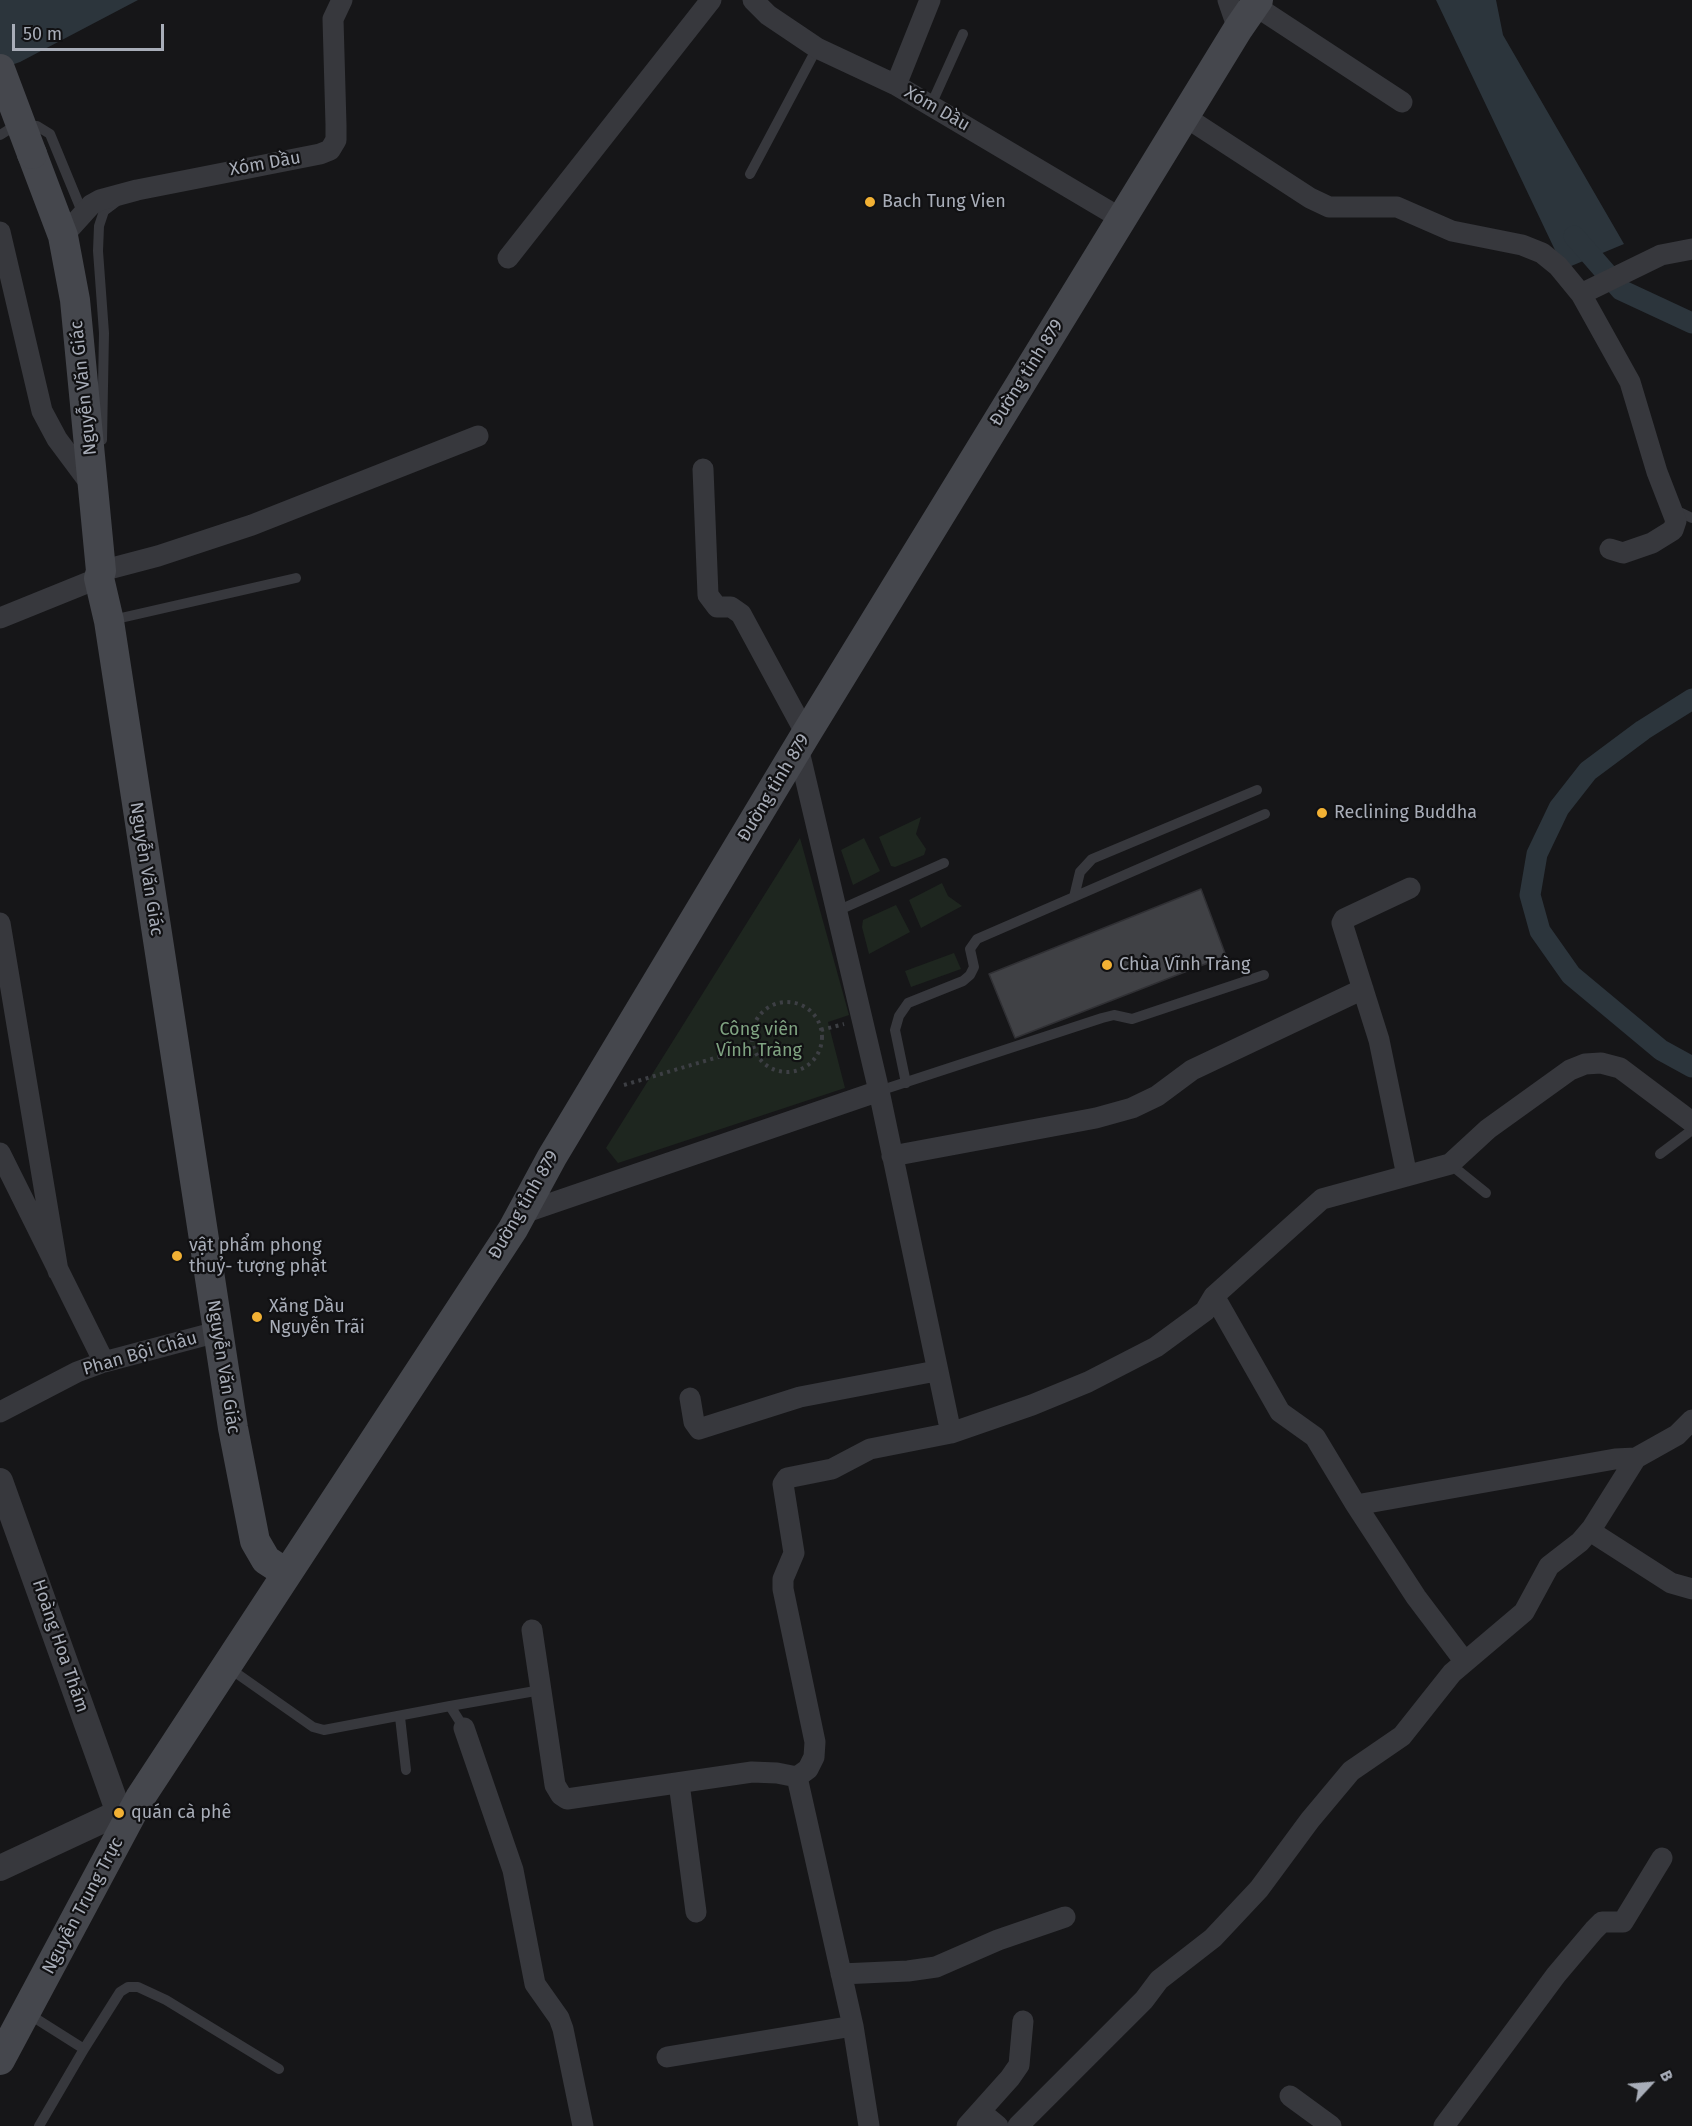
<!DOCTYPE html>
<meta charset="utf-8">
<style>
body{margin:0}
#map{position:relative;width:1692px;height:2126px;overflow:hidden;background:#161618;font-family:"Fira Sans",sans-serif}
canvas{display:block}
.north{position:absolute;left:1620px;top:2054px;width:60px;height:60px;-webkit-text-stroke:4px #111113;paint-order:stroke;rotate:64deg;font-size:16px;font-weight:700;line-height:24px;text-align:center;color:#a8adb8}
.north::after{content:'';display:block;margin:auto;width:21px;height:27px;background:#a8adb8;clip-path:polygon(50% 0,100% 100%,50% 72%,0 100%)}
.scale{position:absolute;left:12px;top:24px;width:152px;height:27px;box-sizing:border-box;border:3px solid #a8adb8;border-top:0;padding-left:8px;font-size:18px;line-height:21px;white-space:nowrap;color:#a8adb8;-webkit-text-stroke:4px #111113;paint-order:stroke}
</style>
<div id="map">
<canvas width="1692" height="2126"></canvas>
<div class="north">B</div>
<div class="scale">50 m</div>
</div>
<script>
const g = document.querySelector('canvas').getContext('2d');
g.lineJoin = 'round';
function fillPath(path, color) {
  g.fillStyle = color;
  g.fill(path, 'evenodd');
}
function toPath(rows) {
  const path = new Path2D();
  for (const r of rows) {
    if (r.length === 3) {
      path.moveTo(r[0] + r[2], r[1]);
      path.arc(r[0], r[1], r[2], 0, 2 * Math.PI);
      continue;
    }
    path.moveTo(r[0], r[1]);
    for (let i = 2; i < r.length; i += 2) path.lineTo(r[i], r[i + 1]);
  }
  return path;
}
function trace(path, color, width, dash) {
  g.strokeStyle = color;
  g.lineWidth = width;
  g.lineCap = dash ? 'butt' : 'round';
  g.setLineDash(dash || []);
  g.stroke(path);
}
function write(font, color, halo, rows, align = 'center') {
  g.font = font + ' "Fira Sans",sans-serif';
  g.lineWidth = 4.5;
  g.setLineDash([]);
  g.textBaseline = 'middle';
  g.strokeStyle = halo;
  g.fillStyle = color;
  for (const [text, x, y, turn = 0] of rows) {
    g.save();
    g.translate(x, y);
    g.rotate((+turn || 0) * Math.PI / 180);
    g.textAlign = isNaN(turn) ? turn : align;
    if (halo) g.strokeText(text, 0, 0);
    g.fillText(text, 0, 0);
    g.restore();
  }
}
fillPath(toPath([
 [921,817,916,834,926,849,924,855,895,867,891,866,879,837],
 [800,838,849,1015,828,1022,845,1088,618,1163,606,1148],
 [864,838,880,871,853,885,841,850],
 [942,883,948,896,962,906,921,928,909,900],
 [896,905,910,932,869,954,862,927,863,920],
 [954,953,961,969,911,987,905,971]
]), '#1e261f');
fillPath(toPath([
 [0,0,138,0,20,62,0,69],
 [1436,0,1496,0,1503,35,1624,244,1564,269]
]), '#2c353c');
trace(toPath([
 [1574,236,1621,290,1692,323],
 [1692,699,1643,730,1588,771,1559,808,1537,854,1530,895,1540,931,1571,975,1661,1050,1692,1067]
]), '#2c353c', 21);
const building = toPath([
 [1201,889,1226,956,1015,1038,989,974,1201,889]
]);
fillPath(building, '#404145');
trace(building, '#303034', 1.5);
trace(toPath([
 [787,1037,35],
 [821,1030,844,1024],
 [624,1085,752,1047]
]), '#3d3f44', 4, [3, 4.5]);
trace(toPath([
 [931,105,963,34],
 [0,135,13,127,37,126,50,134,83,214],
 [750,174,817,48],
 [102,440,104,333,98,251,99,226,104,211,116,202],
 [1673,509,1692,518],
 [112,620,296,578],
 [1074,897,1080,872,1092,859,1257,790],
 [837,911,944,863],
 [906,1083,895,1030,899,1016,908,1003,963,981,970,975,974,967,970,949,977,939,1265,814],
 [879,1091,1102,1018,1114,1015,1132,1019,1264,975],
 [1660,1154,1692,1130],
 [1450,1164,1486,1193],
 [229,1668,313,1727,324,1730,450,1706,464,1728],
 [450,1706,541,1690],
 [400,1717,406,1770],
 [27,2013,84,2049,120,1992,128,1987,138,1987,166,2000,279,2069],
 [39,2126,84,2049]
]), '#37383d', 10);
trace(toPath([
 [753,0,768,15,817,48,896,85,1122,219],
 [1228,0,1238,29],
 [1254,5,1402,102],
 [896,85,930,0],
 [1184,116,1310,198,1329,207,1397,207,1452,231,1522,245,1542,253,1558,266,1581,294],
 [0,232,42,411,57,439,92,486],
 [63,236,91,205,100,200,137,190,320,154,330,150,336,140,336,125,333,19,342,0],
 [508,258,711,0],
 [703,469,708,595,717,607,731,607,741,614,806,734],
 [1610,549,1623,553,1652,543,1673,530,1676,521,1657,472,1630,382,1581,294,1661,255,1692,249],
 [101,571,158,556,252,525,478,436],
 [0,618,99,578],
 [0,923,58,1271],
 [879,1091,951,1433,1032,1405,1088,1382,1156,1347,1205,1311,1214,1296,1322,1199,1450,1164,1488,1129,1570,1070,1585,1064,1601,1063,1620,1068,1692,1122],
 [0,1153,104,1362],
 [892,1156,1096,1118,1132,1108,1157,1096,1192,1070,1363,989],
 [1407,1176,1379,1040,1342,923,1344,919,1410,888],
 [523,1213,879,1091,798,747],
 [1214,1296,1280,1412,1315,1437,1356,1505,1615,1459,1636,1458],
 [690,1398,694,1422,699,1429,800,1397,936,1371],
 [0,1412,77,1372,104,1362,217,1332],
 [1356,1505,1416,1597,1465,1662],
 [1590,1531,1671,1583,1692,1589],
 [532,1630,555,1785,561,1795,567,1799,752,1772,777,1773,797,1777,808,1769,814,1757,815,1742,783,1589,783,1579,794,1553,783,1484,787,1478,832,1469,870,1449,951,1433],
 [464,1728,513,1870,535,1984,559,2018,563,2029,583,2126],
 [797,1777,853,2026,869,2126],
 [679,1783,696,1912],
 [841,1974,908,1971,936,1967,998,1940,1065,1917],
 [667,2057,853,2026],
 [1290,2096,1331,2126],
 [981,2112,998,2126],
 [967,2126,1010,2078,1019,2065,1023,2021],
 [1018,2126,1144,2000,1159,1980,1213,1938,1259,1889,1310,1820,1351,1771,1402,1736,1452,1673,1524,1612,1549,1566,1580,1542,1592,1528,1636,1458,1677,1435,1692,1420],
 [1444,2126,1556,1975,1594,1930,1602,1922,1623,1922,1662,1858]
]), '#37383d', 21);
trace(toPath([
 [0,1481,124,1827],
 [0,1868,118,1813]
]), '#37383d', 26);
trace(toPath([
 [32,154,63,236,75,300,101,571,99,578,109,621,233,1428,255,1541,266,1560,286,1573],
 [0,2060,140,1798,513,1229,552,1157,806,734,1238,29,1258,0]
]), '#45474d', 30);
trace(toPath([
 [0,69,32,154]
]), '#45474d', 30);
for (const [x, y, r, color] of [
 [870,202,6,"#f2b134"],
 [1322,813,6,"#f2b134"],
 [1107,965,6,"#f2b134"],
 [177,1256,6,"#f2b134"],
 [257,1317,6,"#f2b134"],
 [119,1813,6,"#f2b134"]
]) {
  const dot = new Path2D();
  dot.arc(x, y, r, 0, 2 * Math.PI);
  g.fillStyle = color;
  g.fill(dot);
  trace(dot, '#111113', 2);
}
write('18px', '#a8adb8', '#111113', [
 ["Xóm Dầu",937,109,30],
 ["Xóm Dầu",265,164,-10],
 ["Đường tỉnh 879",1027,373,-58],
 ["Nguyễn Văn Giác",84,388,-96],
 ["Đường tỉnh 879",774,788,-59],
 ["Nguyễn Văn Giác",146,869,81],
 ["Đường tỉnh 879",524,1205,-60],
 ["Phan Bội Châu",140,1354,-16],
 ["Nguyễn Văn Giác",223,1367,81],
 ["Hoàng Hoa Thám",60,1646,71],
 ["Nguyễn Trung Trực",83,1906,-62]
]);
write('18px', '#a8adb8', '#111113', [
 ["Bach Tung Vien",882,202],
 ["Reclining Buddha",1334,813],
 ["Chùa Vĩnh Tràng",1119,965],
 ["vật phẩm phong",189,1246],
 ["thuỷ- tượng phật",189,1267],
 ["Xăng Dầu",269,1307],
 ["Nguyễn Trãi",269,1328],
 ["quán cà phê",131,1813]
], 'left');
write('18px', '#7fa381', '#111113', [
 ["Công viên",759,1030],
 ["Vĩnh Tràng",759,1051]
]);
</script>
